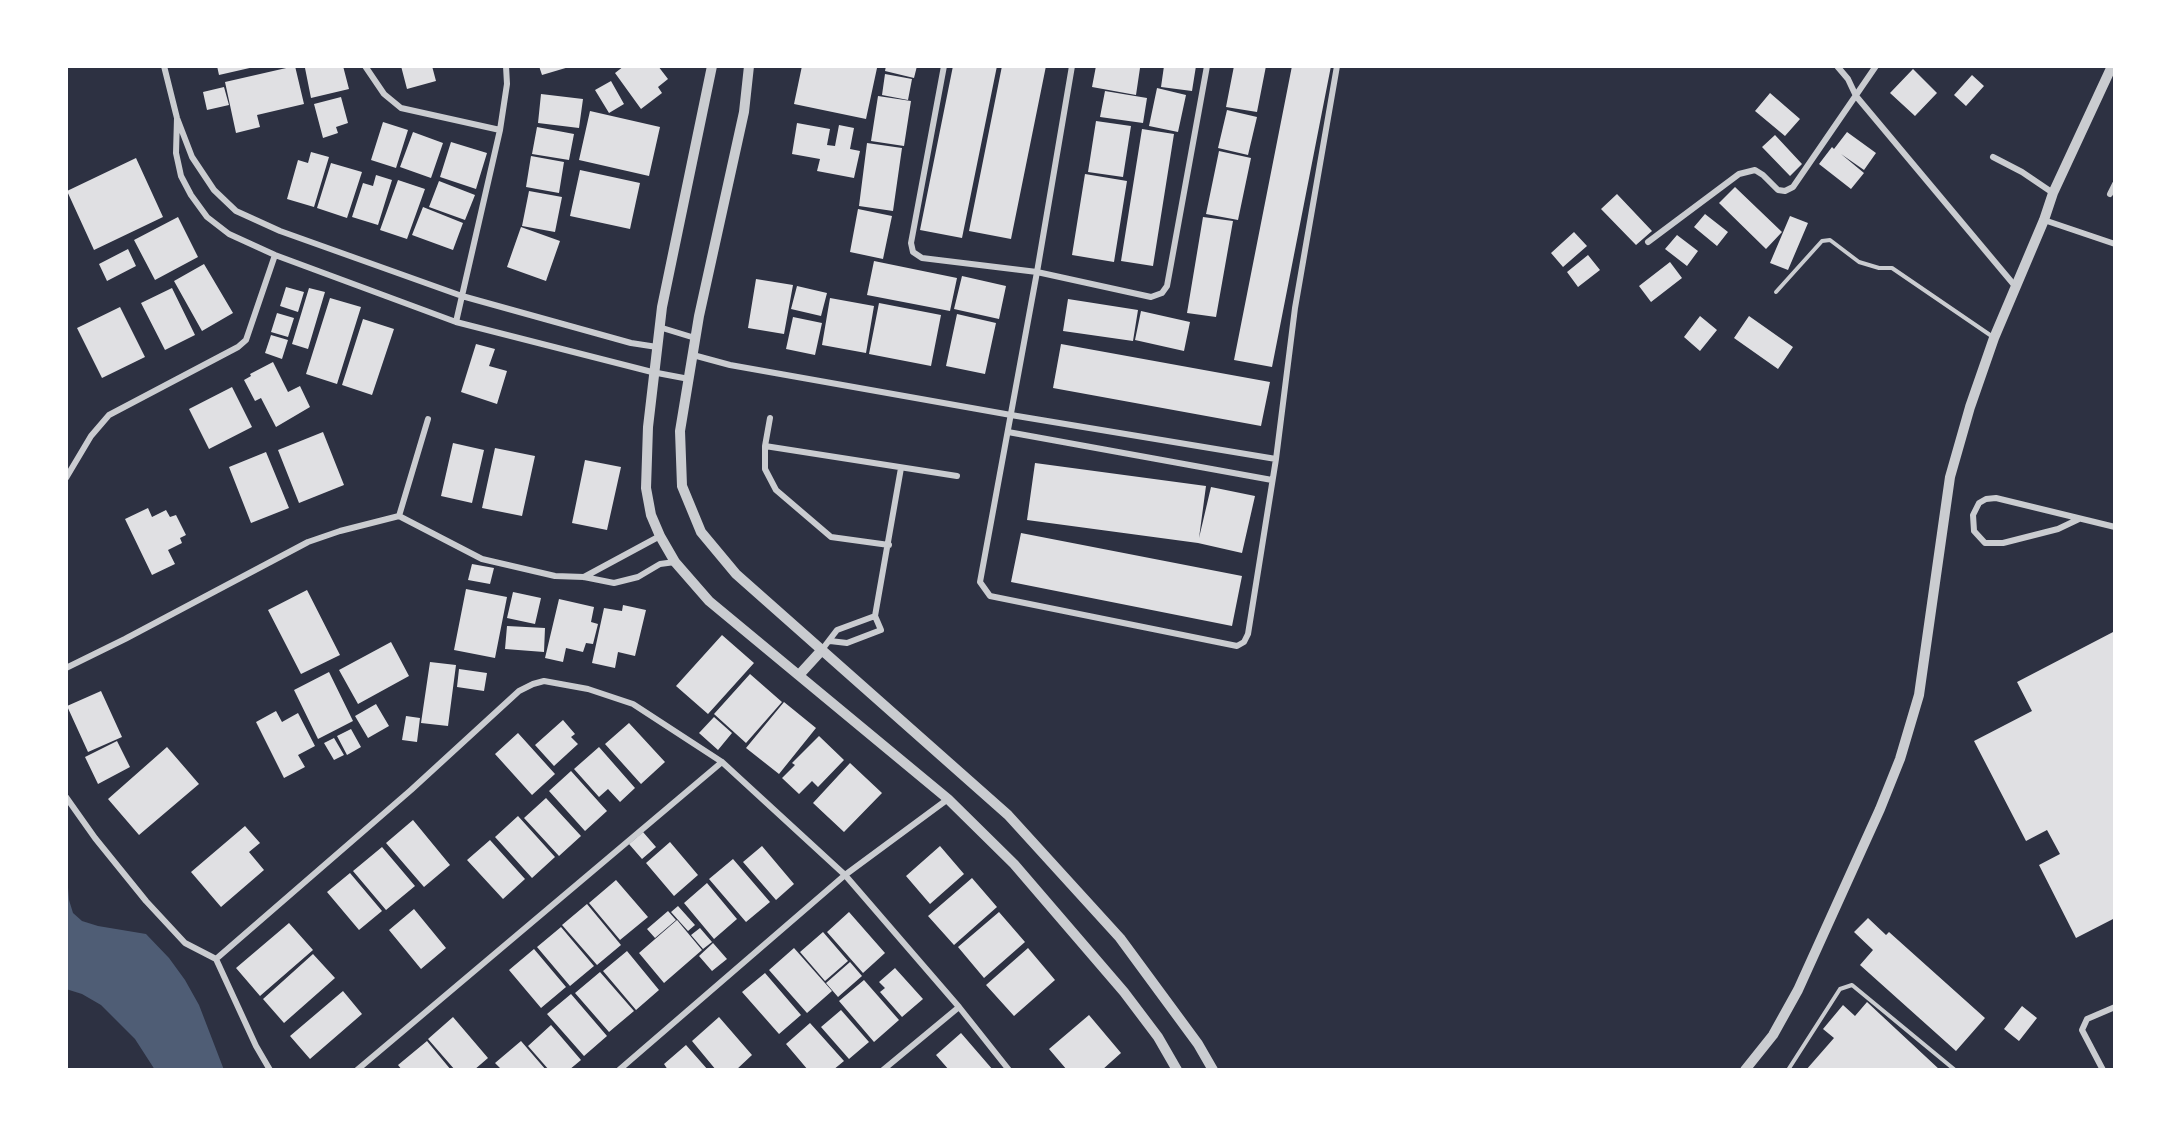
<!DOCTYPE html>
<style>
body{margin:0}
#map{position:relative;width:2181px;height:1136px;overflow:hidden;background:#2d3142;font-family:"Roboto Condensed",sans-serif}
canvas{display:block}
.frame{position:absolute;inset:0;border:68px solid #fff;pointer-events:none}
</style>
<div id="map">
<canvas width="2181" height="1136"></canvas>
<div class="frame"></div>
</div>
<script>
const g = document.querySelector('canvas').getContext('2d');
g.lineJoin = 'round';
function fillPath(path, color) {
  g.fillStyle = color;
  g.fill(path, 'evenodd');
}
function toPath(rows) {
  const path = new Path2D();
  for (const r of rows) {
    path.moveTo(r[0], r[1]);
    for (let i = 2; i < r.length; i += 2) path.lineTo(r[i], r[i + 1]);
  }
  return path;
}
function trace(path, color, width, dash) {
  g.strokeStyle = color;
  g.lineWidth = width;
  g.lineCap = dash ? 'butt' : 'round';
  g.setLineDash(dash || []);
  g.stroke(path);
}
fillPath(toPath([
 [66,862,69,900,73,913,82,921,98,926,146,934,169,958,185,980,199,1005,224,1070,155,1070,135,1039,101,1005,82,994,66,989]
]), '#4f5d75');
fillPath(toPath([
 [217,66,254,66,254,67,219,75],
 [295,66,304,104,257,115,260,127,236,133,225,82],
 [314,66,343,66,349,89,311,98,305,68],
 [401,66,432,66,436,81,407,89],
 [539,66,569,66,569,67,542,75],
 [624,66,658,66,668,79,658,87,662,93,641,109,615,73],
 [802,66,877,68,866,119,794,104],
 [886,66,917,66,914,78,885,71],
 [953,66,997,66,962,238,920,230],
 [1002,66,1046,66,1011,239,969,231],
 [1096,66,1127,66,1140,68,1136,95,1092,87],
 [1164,66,1196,66,1192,91,1161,87],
 [1234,66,1266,66,1257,112,1226,107],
 [1292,66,1331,66,1272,367,1234,360],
 [1913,69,1937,93,1915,116,1890,93],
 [885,74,912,79,908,100,882,95],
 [1972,75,1984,86,1966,106,1954,95],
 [611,81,624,104,609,113,595,90],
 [224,87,229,105,207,110,203,92],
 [1157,88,1186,95,1178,132,1149,126],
 [1105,91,1147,98,1143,123,1100,117],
 [1770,93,1800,119,1785,136,1755,111],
 [541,94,583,99,579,128,538,123],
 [878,96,911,101,904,146,871,141],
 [341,97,348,123,336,127,338,133,323,138,314,104],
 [1227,110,1257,117,1248,155,1218,148],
 [590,111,660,127,649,176,579,160],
 [1096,121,1131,126,1123,177,1088,172],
 [383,122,408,130,396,168,371,160],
 [797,123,830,129,827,145,835,146,839,125,854,128,850,149,860,151,854,178,817,171,820,159,792,154],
 [537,127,574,134,569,160,532,154],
 [1142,129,1174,134,1153,266,1121,261],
 [413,132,443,143,431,178,400,167],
 [1847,132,1876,153,1864,170,1841,154,1864,173,1851,189,1819,164,1832,147,1834,149],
 [1775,135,1802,164,1790,176,1762,147],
 [451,142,487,153,476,189,440,177],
 [867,143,902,148,893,211,859,206],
 [1219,151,1251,158,1238,220,1206,214],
 [311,152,329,157,314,207,287,199,298,160,308,163],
 [531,156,564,162,559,193,526,187],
 [136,158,163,217,94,250,67,191],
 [331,163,362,172,347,218,317,208],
 [580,170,640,183,630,229,570,216],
 [1085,174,1127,181,1114,262,1072,255],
 [376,175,392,180,378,225,352,217,363,183,373,186],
 [398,180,425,189,407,239,380,230],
 [439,181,475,195,465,220,429,207],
 [1735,187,1782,232,1766,249,1719,203],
 [529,191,562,197,555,232,522,226],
 [1617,194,1652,231,1636,245,1601,209],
 [423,207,463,223,453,250,412,235],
 [858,209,892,216,883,259,850,252],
 [1705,214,1728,232,1717,246,1694,227],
 [1790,216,1808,223,1788,270,1770,263],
 [178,217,198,257,155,280,134,240],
 [1203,217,1233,221,1216,317,1187,313],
 [521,227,560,241,546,281,507,267],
 [1574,232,1587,246,1563,267,1551,253],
 [1677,235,1698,251,1687,266,1665,249],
 [128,249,136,266,107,281,99,264],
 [1588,255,1600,270,1578,287,1567,272],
 [874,261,957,278,950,311,867,295],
 [1670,262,1682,278,1651,302,1639,286],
 [204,264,233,313,202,331,174,281],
 [962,276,1006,286,999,319,954,309],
 [756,279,793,285,784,334,748,328],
 [797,286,827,293,821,316,791,309],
 [286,287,304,292,298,312,280,306],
 [172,288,195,335,165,350,141,303],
 [309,288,325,292,308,349,292,344],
 [330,298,361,307,337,384,306,374],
 [830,298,874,306,866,353,822,345],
 [1068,299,1138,310,1133,341,1063,331],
 [879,303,941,315,931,366,869,354],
 [120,307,145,357,102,378,77,328],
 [1141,311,1190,322,1184,351,1135,340],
 [277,313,294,318,288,337,271,332],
 [957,314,996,323,985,374,946,366],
 [1700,316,1717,330,1700,351,1684,337],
 [1749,316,1793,347,1778,369,1734,338],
 [793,317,822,323,815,355,786,349],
 [363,319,394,329,372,395,342,385],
 [271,335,288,340,282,359,265,353],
 [476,344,495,349,489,366,507,371,497,404,461,392],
 [1061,344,1270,382,1261,426,1053,388],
 [273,362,288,392,300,386,310,407,276,427,261,398,255,401,244,380,251,376,250,374],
 [232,387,252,427,209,449,189,409],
 [323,432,344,485,299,503,278,450],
 [453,443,484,450,472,503,441,496],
 [495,448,535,456,522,516,482,508],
 [266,452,289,508,251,523,229,467],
 [585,460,621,467,607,530,572,523],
 [1035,463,1206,486,1199,538,1211,487,1255,496,1242,553,1198,543,1027,520],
 [148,508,152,517,166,510,170,517,176,515,186,535,180,538,182,543,168,550,175,564,152,575,125,519],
 [1021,533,1242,576,1232,626,1011,582],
 [472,564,494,568,490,584,468,580],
 [466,589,507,597,495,658,454,650],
 [307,590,340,655,301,674,268,610],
 [513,592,541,598,535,624,507,618],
 [559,599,594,607,591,622,598,624,593,644,586,643,583,652,566,648,563,662,545,658],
 [623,605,646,610,635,656,618,652,615,668,592,663,604,608,622,611],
 [507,626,545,628,544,652,505,649],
 [2115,631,2115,918,2076,938,2039,865,2060,854,2047,830,2026,841,1974,741,2032,711,2017,682],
 [722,635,754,663,708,714,676,686],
 [391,642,409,676,358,704,339,670],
 [430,662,456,665,448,726,421,723],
 [459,669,487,673,484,691,457,687],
 [329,672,353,721,318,739,294,690],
 [750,674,782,702,746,743,714,714],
 [101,691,122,737,88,752,67,706],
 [784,702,816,728,779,774,746,748],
 [376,704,389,726,368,738,355,716],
 [276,711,282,722,298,713,315,746,298,755,305,767,284,778,256,722],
 [406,716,420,718,417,742,402,740],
 [714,717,732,733,718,750,699,733],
 [563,720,575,734,571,737,578,744,554,766,535,745],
 [629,723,665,762,641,784,605,744],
 [351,729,361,747,347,755,337,736],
 [518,733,555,774,532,795,495,754],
 [819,736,844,760,818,787,812,781,799,794,782,778,795,765,792,763],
 [334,738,344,755,334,760,324,743],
 [117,741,130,767,98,784,85,757],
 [167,747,199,784,139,835,108,799],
 [599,747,635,788,620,802,608,789,599,797,574,769],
 [850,763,882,793,844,832,813,803],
 [571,771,607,811,585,831,549,791],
 [546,798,581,836,559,856,524,818],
 [518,816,555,857,532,878,495,837],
 [413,820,450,865,424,887,386,843],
 [245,826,260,843,249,852,264,870,221,907,191,872],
 [643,832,656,847,642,859,629,844],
 [490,840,525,879,503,899,467,860],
 [670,842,698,875,674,896,646,863],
 [762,846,794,884,776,900,743,862],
 [940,846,964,874,930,904,906,876],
 [382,847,415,886,386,910,353,871],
 [733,859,770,902,746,922,709,879],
 [350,873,382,911,359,930,327,892],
 [972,878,997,907,954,945,928,916],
 [616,880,648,917,620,940,589,903],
 [707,883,737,919,714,939,684,903],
 [587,904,621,945,597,965,562,925],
 [678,906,695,925,688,931,671,912],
 [414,909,446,948,421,969,389,930],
 [668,911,676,920,655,938,647,929],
 [849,912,885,953,863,973,827,932],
 [999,912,1025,942,984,978,958,947],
 [1868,918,1886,935,1889,932,1985,1018,1956,1051,1860,965,1873,950,1854,932],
 [677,920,702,950,664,983,639,953],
 [289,923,313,950,260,996,236,968],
 [561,927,594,966,570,986,537,947],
 [700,928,712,942,703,949,691,935],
 [823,932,848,961,825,981,800,952],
 [713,943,727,959,712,971,699,956],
 [794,948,832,991,807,1013,769,970],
 [1028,948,1055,980,1014,1016,986,985],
 [534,949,566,987,541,1008,509,970],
 [627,951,659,990,636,1010,603,971],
 [313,954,335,978,284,1023,263,999],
 [850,962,862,976,838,997,826,983],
 [895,968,923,999,902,1017,880,992,885,988,879,982],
 [600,972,634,1011,609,1032,575,993],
 [765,973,801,1015,779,1034,742,992],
 [864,980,899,1020,874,1042,839,1001],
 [343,991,362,1014,310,1059,290,1036],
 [571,994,607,1036,584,1056,547,1014],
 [1867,1002,1940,1070,1806,1070,1834,1038,1823,1029,1843,1005,1855,1016],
 [2022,1006,2037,1018,2019,1041,2004,1029],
 [841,1010,869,1042,849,1059,821,1027],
 [1089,1015,1121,1053,1102,1070,1067,1070,1049,1049],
 [453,1017,488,1058,474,1070,455,1070,428,1039],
 [719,1017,752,1055,736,1070,716,1070,692,1041],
 [810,1023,844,1061,833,1070,808,1070,786,1044],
 [551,1025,581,1060,569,1070,549,1070,528,1046],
 [961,1033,993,1070,949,1070,936,1055],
 [427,1041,451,1070,402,1070,398,1065],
 [521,1041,546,1070,502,1070,495,1063],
 [686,1045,708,1070,668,1070,664,1064]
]), '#e0e0e3');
trace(toPath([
 [1776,292,1822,241,1830,240,1859,262,1879,268,1892,268,1993,337],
 [1788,1070,1840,989,1852,985,1955,1070]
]), '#caccd0', 4);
trace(toPath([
 [164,66,177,118,192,157,214,190,236,211,280,231,462,296,631,343,657,347],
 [365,66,384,94,401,108,500,130],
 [944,66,911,243,913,252,922,258,1037,272,1151,297,1162,293,1167,286,1207,66],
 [1072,66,1037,272,980,582,990,596,1237,646,1244,642,1248,634,1276,459,1295,308,1337,66],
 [1837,66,1848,79,1856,96,2015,286],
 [177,118,176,153,181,176,191,195,207,217,229,234,275,255,456,322,652,372,689,379],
 [1993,157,2022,172,2053,193],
 [2110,194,2115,184],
 [2044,220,2115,244],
 [1648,242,1739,174,1755,170,1763,175,1778,190,1785,191,1793,187,1876,66],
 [456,322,500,130,507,84,506,66],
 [659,327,695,338],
 [693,355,730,365,1011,415,1276,459],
 [770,418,765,446,765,469,776,490,831,537,889,545],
 [1008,432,1272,480],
 [765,446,957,476],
 [66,478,91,436,109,415,238,347,246,340,275,255],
 [399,516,428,419],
 [2079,519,2058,529,2003,543,1985,543,1974,531,1973,515,1979,503,1986,499,1996,498,2115,527],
 [584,577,660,536],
 [830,641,847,643,881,630,875,616,901,468],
 [821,651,837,630,875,616],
 [66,668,125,639,308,542,340,531,399,516,482,559,555,576,584,577,614,583,638,577,660,564,675,562],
 [66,797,95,838,146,901,185,943,216,959],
 [270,1070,256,1046,216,959,411,790,519,691,533,684,544,681,588,689,633,704,722,762,845,875,959,1007,1009,1070],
 [357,1070,722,762],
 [619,1070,845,875,948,799],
 [883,1070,959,1007],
 [2103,1070,2082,1030,2087,1019,2115,1007]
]), '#caccd0', 6);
trace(toPath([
 [712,66,662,307,648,427,646,488,651,515,660,536,675,562,709,601,948,799,1014,864,1124,992,1158,1037,1177,1070],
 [749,66,744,112,699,316,680,431,682,486,701,532,736,574,1008,815,1120,938,1198,1044,1213,1070],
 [799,675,821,651],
 [1745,1070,1773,1035,1798,990,1880,809,1900,759,1919,695,1950,477,1970,407,1994,338,2044,220,2053,193,2112,66]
]), '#caccd0', 10);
</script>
